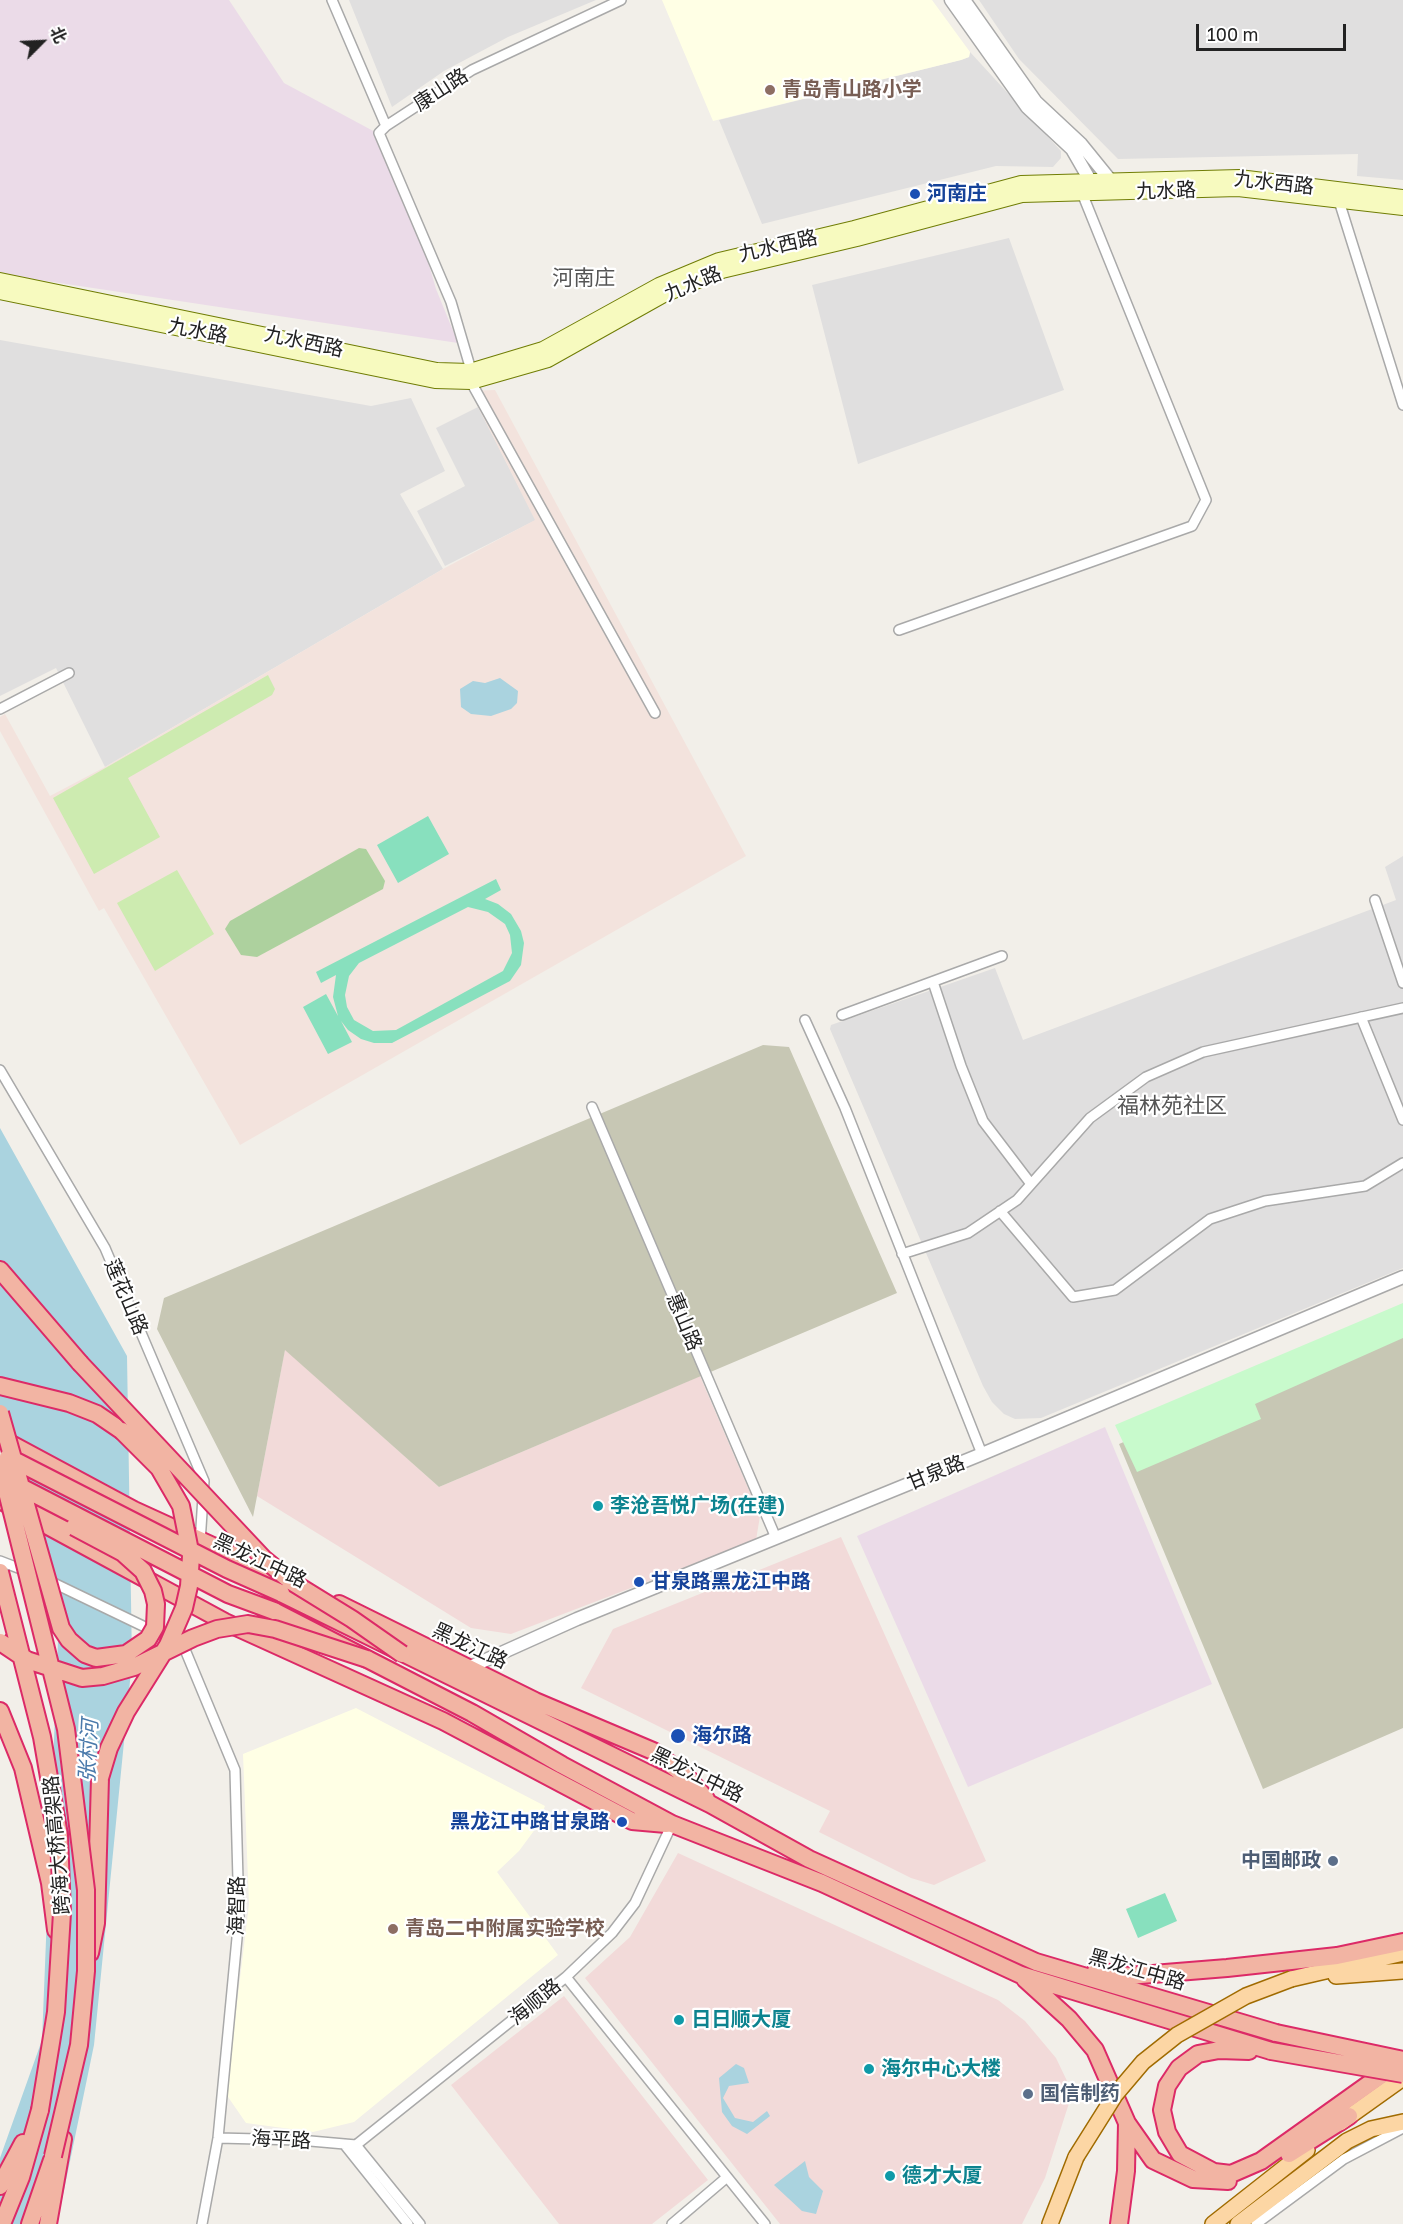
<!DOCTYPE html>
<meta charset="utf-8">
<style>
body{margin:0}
#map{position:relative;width:1403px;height:2224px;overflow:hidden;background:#f2efe9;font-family:"Golos Text","Noto Sans SC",sans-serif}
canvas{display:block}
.north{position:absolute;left:12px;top:12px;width:60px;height:60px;-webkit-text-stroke:4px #fff;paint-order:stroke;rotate:66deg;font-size:16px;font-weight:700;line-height:24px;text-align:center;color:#222}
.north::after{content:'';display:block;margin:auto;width:21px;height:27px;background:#222;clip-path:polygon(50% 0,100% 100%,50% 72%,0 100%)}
.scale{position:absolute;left:1196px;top:24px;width:150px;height:27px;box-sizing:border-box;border:3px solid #222;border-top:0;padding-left:8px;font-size:18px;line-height:21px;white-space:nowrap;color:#222;-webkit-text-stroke:4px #fff;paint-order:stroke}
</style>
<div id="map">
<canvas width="1403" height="2224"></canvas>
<div class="north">北</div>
<div class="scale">100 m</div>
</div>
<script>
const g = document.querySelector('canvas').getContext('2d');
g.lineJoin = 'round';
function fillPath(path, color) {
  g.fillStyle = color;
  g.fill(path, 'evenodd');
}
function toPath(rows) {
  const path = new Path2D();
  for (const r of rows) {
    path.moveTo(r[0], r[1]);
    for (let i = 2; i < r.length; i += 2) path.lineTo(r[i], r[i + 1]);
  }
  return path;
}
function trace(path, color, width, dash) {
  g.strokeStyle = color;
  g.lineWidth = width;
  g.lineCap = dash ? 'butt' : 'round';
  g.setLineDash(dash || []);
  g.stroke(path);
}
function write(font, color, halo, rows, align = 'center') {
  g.font = font + ' "Golos Text","Noto Sans SC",sans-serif';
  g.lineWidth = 4.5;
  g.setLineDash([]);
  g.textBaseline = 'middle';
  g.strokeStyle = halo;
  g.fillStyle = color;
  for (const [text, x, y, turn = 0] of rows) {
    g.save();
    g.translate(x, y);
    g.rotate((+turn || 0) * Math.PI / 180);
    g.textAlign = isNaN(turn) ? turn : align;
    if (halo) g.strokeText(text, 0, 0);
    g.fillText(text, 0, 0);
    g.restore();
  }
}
fillPath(toPath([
 [349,0,596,0,508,37,444,71,392,107],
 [979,0,1403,0,1403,180,1357,176,1358,154,1118,159,1019,59],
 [970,52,1061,151,1061,158,1053,167,996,166,762,224,719,120,961,60,969,57],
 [1009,238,1064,390,858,464,812,285],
 [0,340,371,406,411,398,445,471,400,494,443,569,105,767,56,668,0,696],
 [478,407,536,520,445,566,417,511,465,486,436,428],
 [1403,856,1403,1268,1041,1418,1015,1419,1004,1414,992,1402,983,1386,830,1029,831,1025,995,968,1023,1040,1396,900,1385,867]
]), '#e0dfdf');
fillPath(toPath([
 [285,1349,439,1487,700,1376,760,1516,756,1540,511,1634,471,1628,257,1496],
 [841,1537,986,1861,934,1885,911,1878,819,1832,830,1811,581,1688,613,1629],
 [678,1853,998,2000,1025,2021,1056,2058,1068,2083,1070,2100,1045,2178,1022,2224,780,2224,585,1978,630,1937],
 [564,1996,708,2180,652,2224,559,2224,451,2085]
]), '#f2dad9');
fillPath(toPath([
 [0,0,229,0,284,83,377,133,420,234,436,289,458,343,0,274],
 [1105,1427,1212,1684,968,1787,857,1536]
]), '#ebdbe8');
fillPath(toPath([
 [662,0,932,0,970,52,969,57,961,60,713,121],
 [356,1708,545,1806,536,1828,519,1851,497,1872,558,1955,354,2122,313,2132,246,2123,226,2094,249,1904,243,1754]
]), '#ffffe5');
fillPath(toPath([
 [495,390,746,856,240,1145,104,908,99,911,0,731,0,717,5,714,50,796,105,767,443,569,535,520,470,391]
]), '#f3e3dd');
fillPath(toPath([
 [763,1045,789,1047,897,1293,439,1487,285,1350,253,1517,157,1329,164,1298],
 [1403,1322,1403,1728,1263,1789,1119,1444]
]), '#c7c7b4');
fillPath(toPath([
 [268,675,275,689,272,695,128,778,160,837,94,874,53,798],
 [177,870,214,934,155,971,117,903]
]), '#cdebb0');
fillPath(toPath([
 [359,848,366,849,385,881,383,889,257,957,241,955,225,929,230,921]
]), '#add19e');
fillPath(toPath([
 [1403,1303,1403,1338,1255,1404,1261,1419,1137,1472,1115,1425]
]), '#c8facc');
fillPath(toPath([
 [428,816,449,854,398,883,377,845],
 [496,879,501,890,485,899,498,904,511,914,521,931,524,943,521,965,510,981,392,1043,374,1043,361,1039,348,1030,341,1021,352,1042,328,1054,303,1007,326,994,338,1016,333,997,336,975,321,983,316,972],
 [468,907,488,912,505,924,510,935,512,953,503,971,396,1030,373,1031,354,1020,347,1007,345,995,349,976,359,963],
 [1165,1893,1177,1921,1138,1938,1126,1909]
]), '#88e0be');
fillPath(toPath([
 [500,678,518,691,517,703,511,709,491,716,471,714,461,707,460,689,473,681,485,683],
 [0,1128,127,1356,132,1661,94,2045,57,2224,0,2224,0,2158,42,2040,59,1615,0,1429],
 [736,2064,744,2068,749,2083,729,2086,723,2098,735,2118,753,2122,767,2111,770,2116,747,2134,732,2126,722,2112,719,2078],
 [805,2161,809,2177,823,2191,816,2214,802,2211,774,2185]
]), '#aad3df');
const minor = toPath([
 [332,0,386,126,472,70,621,0],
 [386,126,379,133,451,302,471,370,471,382,655,713],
 [1339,201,1403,405],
 [899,630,1192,526,1206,500,1082,193],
 [0,709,69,673],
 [1375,900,1403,983],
 [933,982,961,1066,983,1121,1031,1184],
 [842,1015,1002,956],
 [1361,1017,1403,1120],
 [805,1020,845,1108,982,1454],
 [0,1070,105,1248,204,1481,200,1543],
 [592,1107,776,1538],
 [1000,1211,1073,1297,1115,1290,1210,1219,1265,1201,1365,1186,1403,1163],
 [902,1254,968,1233,1017,1200,1090,1118,1146,1077,1203,1052,1403,1008],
 [0,1561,39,1576,172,1640],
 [181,1640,235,1770,239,1917,218,2138,202,2224],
 [566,1977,765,2224],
 [218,2138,299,2140,356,2145,420,2224],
 [344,2144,408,2224],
 [356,2145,566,1977,612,1933,635,1903,672,1824],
 [672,2224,726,2178],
 [1256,2224,1344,2159,1403,2128]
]);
const tertiary = toPath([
 [951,0,1027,107,1072,149,1095,189],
 [964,0,1036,102,1081,144,1111,181,1111,188],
 [468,1668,577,1619,982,1454,1403,1277]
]);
const secondary = toPath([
 [0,280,437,370,470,371,543,349,659,285,719,260,854,228,1021,183,1239,177,1403,197],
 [0,292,435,381,471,382,548,360,664,295,722,271,857,239,1022,195,1238,189,1403,208]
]);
const primary = toPath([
 [1336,1976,1403,1971],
 [1291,1979,1403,1953],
 [1340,2123,1403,2078],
 [1050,2224,1076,2157],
 [1213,2224,1307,2150],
 [1238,2224,1347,2141,1371,2129,1403,2122]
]);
const trunk = toPath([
 [0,1270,80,1363],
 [0,1386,69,1403,97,1414,122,1431],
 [0,1438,134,1510,283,1578],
 [21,1494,74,1527],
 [0,1500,225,1622,443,1721,632,1821,666,1824],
 [281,1593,710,1804,809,1859,1036,1962,1276,2033],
 [339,1604,535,1701,653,1751,688,1778,706,1799],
 [274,1611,472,1713,562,1765,672,1824,822,1883,1021,1975,1271,2051],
 [0,1711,23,1768,50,1883,56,1930],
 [90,1953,96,1923,100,1778],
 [1096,1971,1128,1976,1227,1968,1337,1956,1403,1942],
 [1025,1979,1069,2019,1095,2050,1127,2123,1153,2160,1193,2179,1228,2181],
 [1249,2051,1219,2050,1198,2054,1179,2068,1167,2086,1162,2110,1167,2132,1180,2154,1214,2172,1231,2174,1261,2161,1397,2064],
 [1289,2154,1349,2116],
 [0,2186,23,2143],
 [2,2224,21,2177,40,2110],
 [30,2224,52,2160],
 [48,2224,63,2139],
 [1119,2224,1126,2171,1127,2123]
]);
trace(minor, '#a9a9a9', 12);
trace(tertiary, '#a9a9a9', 15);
trace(secondary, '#707d05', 16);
trace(primary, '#a06b00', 18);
trace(trunk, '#dc2a67', 20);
trace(minor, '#fff', 9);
trace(tertiary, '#fff', 12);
trace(secondary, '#f7fabf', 14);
trace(primary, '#fcd6a4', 15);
trace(trunk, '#f2b4a3', 16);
const primaryBridge = toPath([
 [1076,2157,1115,2095,1143,2062,1177,2035,1246,1996,1291,1979]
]);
const trunkBridge = toPath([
 [80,1363,264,1559,292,1582,352,1619,402,1654],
 [0,1413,61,1628,69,1640,85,1654,96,1658,126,1654,148,1639,155,1627,156,1604,153,1591,143,1571,123,1553,74,1527],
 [8,1457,227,1569,281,1593],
 [0,1464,66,1729,86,1890,86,1971,79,2045,53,2156],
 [17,1485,228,1594,274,1611],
 [0,1572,42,1737,59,1835,62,1913,56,2012,40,2110],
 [0,1642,27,1660,82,1678,103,1676,134,1667,193,1638,217,1629,248,1624,275,1629,367,1659],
 [100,1778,109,1748,126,1712,168,1645,184,1608,189,1586,191,1556,181,1506,159,1468,122,1431],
 [1276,2033,1403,2060],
 [1271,2051,1403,2074]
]);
trace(primaryBridge, '#a06b00', 18, []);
trace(trunkBridge, '#dc2a67', 20, []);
trace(primaryBridge, '#fcd6a4', 15);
trace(trunkBridge, '#f2b4a3', 16);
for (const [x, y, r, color] of [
 [770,90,6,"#8d6e63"],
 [915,194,6,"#1a4fb4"],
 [598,1506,6,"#0f9aa8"],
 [639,1582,6,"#1a4fb4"],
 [678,1736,8,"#1a4fb4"],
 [622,1822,6,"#1a4fb4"],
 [1333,1861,6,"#5c6f8a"],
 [393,1929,6,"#8d6e63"],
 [679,2020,6,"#0f9aa8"],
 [869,2069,6,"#0f9aa8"],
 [1028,2094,6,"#5c6f8a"],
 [890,2176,6,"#0f9aa8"]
]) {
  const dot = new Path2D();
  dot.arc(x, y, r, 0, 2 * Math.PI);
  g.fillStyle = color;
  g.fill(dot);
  trace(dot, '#fff', 2);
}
write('20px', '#222', '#fff', [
 ["康山路",441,90,-33],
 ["九水西路",1274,183,6],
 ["九水路",1166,191,-2],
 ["九水西路",778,246,-13],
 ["九水路",693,284,-23],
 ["九水路",198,331,11],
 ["九水西路",304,342,12],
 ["莲花山路",126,1297,67],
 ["惠山路",684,1322,67],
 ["甘泉路",936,1473,-22],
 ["黑龙江中路",260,1561,25],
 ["黑龙江路",470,1646,25],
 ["黑龙江中路",697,1775,26],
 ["跨海大桥高架路",57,1845,-95],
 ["海智路",237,1906,-89],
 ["黑龙江中路",1137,1970,16],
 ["海顺路",535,2002,-39],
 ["海平路",281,2140,3]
]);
write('bold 20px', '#785e54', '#fff', [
 ["青岛青山路小学",782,90],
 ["青岛二中附属实验学校",405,1929]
], 'left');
write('bold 20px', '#164399', '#fff', [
 ["河南庄",927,194],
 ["甘泉路黑龙江中路",651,1582],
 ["海尔路",692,1736],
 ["黑龙江中路甘泉路",610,1822,"right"]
], 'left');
write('bold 20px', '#0d838f', '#fff', [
 ["李沧吾悦广场(在建)",610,1506],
 ["日日顺大厦",691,2020],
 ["海尔中心大楼",881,2069],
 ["德才大厦",902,2176]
], 'left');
write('bold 20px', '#4e5e75', '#fff', [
 ["中国邮政",1321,1861],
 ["国信制药",1040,2094,"left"]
], 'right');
write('21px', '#555', '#fff', [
 ["河南庄",584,278]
]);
write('italic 21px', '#4a7aab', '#fff', [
 ["张村河",89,1751,-87]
]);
write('22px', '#555', '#fff', [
 ["福林苑社区",1172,1106]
]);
</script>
